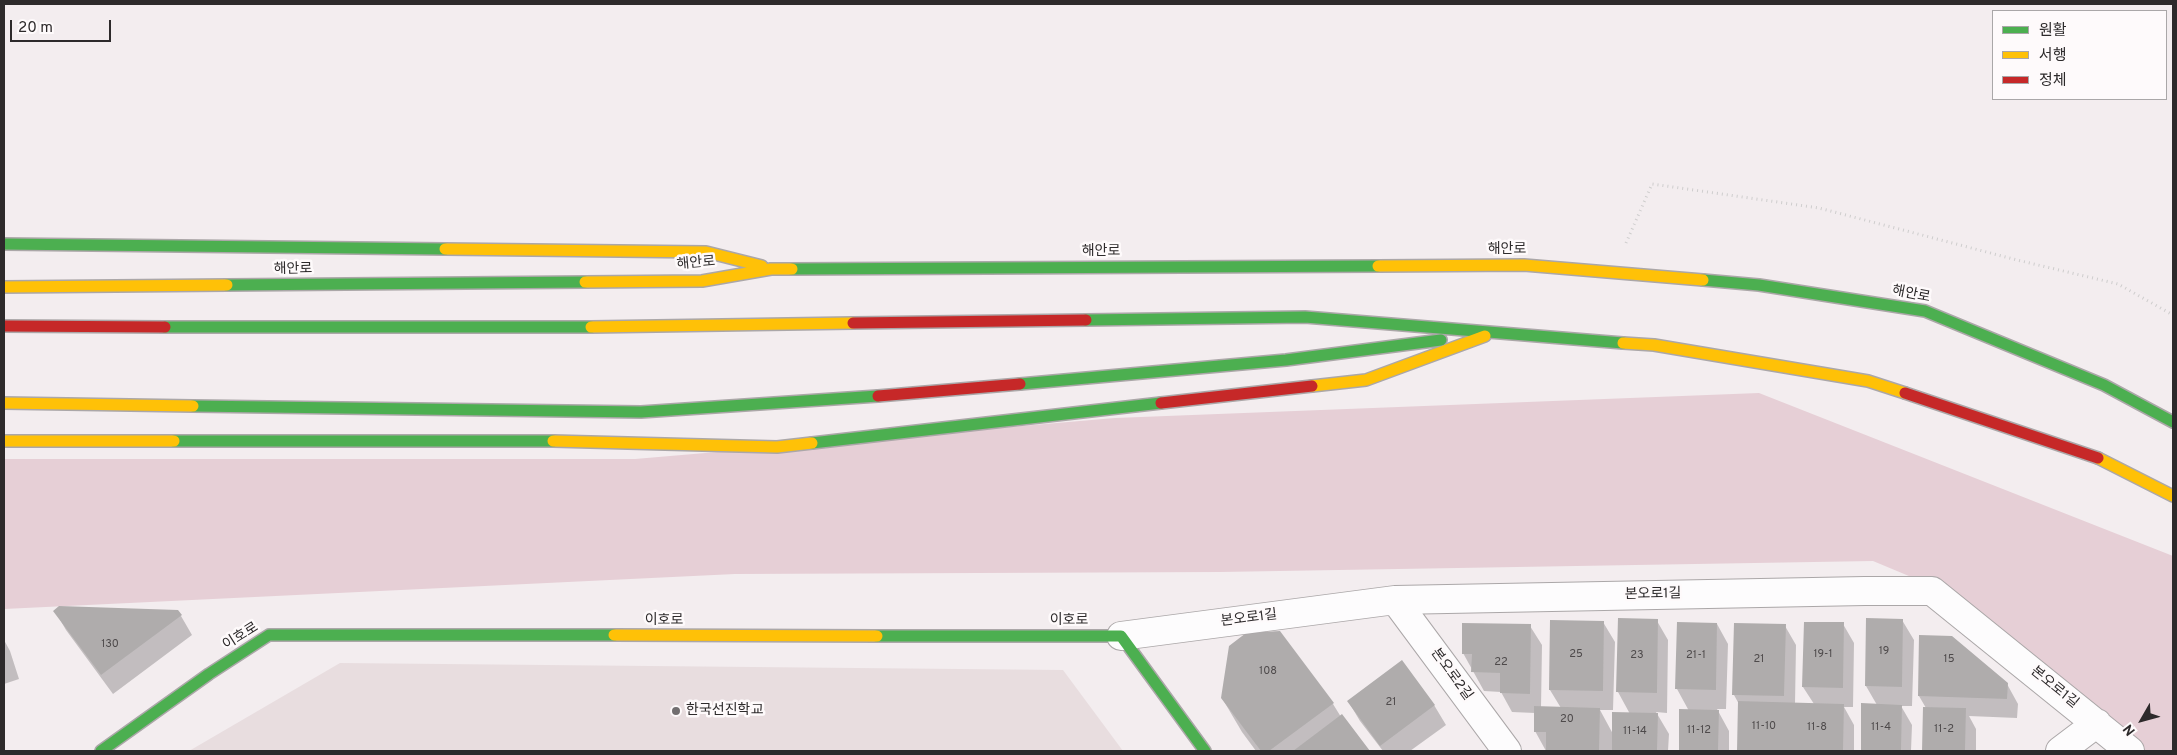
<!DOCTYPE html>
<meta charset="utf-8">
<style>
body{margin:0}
#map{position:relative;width:2177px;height:755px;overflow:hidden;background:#f3edef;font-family:Overpass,"Noto Sans KR",sans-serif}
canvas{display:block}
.frame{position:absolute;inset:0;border:5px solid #2d2a2b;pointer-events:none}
.legend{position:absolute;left:1992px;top:10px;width:175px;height:90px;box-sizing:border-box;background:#fefafb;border:1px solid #aaa7a8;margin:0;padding:6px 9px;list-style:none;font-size:15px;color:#2d2a2b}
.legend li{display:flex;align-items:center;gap:10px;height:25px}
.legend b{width:25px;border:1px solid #aaa7a8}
.north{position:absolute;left:2117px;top:695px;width:50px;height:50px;-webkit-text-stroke:4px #fefafb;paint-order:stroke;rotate:232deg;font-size:14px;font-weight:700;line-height:20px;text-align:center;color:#2d2a2b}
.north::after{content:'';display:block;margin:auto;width:18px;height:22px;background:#2d2a2b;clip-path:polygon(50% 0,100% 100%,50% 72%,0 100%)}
.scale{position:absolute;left:10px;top:20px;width:101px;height:22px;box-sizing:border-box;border:2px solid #2d2a2b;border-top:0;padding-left:6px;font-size:15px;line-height:18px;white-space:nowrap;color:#2d2a2b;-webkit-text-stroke:4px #fefafb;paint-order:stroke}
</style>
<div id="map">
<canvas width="2177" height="755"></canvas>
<div class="frame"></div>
<ul class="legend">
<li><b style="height:6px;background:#4caf50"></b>원활</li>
<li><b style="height:6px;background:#ffc107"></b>서행</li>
<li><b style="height:6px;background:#c62828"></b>정체</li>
</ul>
<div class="north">N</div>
<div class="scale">20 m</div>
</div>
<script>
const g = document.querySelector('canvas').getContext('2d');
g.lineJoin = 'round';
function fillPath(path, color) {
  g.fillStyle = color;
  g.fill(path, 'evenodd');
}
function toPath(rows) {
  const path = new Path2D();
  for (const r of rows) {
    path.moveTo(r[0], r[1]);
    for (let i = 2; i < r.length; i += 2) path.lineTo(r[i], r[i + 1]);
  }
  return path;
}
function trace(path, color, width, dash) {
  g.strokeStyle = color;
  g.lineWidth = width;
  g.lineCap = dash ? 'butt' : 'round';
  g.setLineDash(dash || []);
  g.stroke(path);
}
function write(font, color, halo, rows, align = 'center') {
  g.font = font + ' Overpass,"Noto Sans KR",sans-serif';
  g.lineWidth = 5;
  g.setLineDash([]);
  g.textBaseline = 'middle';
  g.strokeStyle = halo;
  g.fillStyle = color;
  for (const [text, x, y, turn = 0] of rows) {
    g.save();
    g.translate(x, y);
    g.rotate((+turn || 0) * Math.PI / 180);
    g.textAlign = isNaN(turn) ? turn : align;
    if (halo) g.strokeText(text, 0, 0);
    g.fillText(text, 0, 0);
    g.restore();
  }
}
fillPath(toPath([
 [340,663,1063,670,1123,751,189,751]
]), '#e8dddf');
fillPath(toPath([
 [1759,393,2173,556,2173,751,2137,751,1952,594,1873,561,1220,572,735,574,4,609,4,459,635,459,1115,418]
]), '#e6cfd6');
fillPath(toPath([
 [55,611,181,616,192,635,113,694,66,630],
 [1902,620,1914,640,1912,706,1901,706,1912,725,1911,751,1862,751,1863,705,1877,705,1866,686],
 [1657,621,1668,640,1667,713,1656,712,1669,734,1668,751,1546,751,1535,731,1535,713,1512,712,1501,692,1484,691,1463,653,1530,626,1542,645,1541,708,1561,708,1550,690,1603,622,1615,642,1613,710,1600,710,1613,734,1630,714,1618,692],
 [1717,624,1728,644,1726,709,1717,709,1729,731,1729,751,1680,751,1681,710,1689,711,1677,689],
 [1843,624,1854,643,1853,707,1844,707,1854,725,1854,751,1739,751,1740,706,1734,695,1785,626,1796,645,1795,704,1814,704,1803,687],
 [4,640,10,651,19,679,4,684],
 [2007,684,2018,704,2017,718,1969,716,1976,729,1976,751,1924,751,1925,708,1926,708,1919,696],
 [1222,698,1333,704,1341,717,1342,716,1368,751,1256,751,1242,732],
 [1348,701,1434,705,1446,725,1410,751,1383,751,1360,721]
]), '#0003');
fillPath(toPath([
 [59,606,178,610,182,615,101,675,53,611],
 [1618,618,1658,619,1657,693,1616,692],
 [1866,618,1903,619,1902,687,1865,686],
 [1550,620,1604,621,1603,691,1549,690],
 [1677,622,1717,623,1716,690,1675,689],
 [1804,622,1844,622,1843,688,1802,687],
 [1462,623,1531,624,1530,694,1500,693,1500,673,1471,672,1472,654,1462,654],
 [1734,623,1786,624,1784,696,1732,695],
 [1280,631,1334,703,1269,751,1261,751,1221,698,1229,646,1246,633],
 [1919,635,1952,636,2008,683,2007,699,1918,696],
 [1402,660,1435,705,1380,746,1347,701],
 [1738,701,1844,704,1843,751,1737,751],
 [1861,703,1902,705,1901,751,1861,751],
 [1534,706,1600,708,1599,751,1546,751,1546,732,1534,732],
 [1923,707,1966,708,1965,751,1922,751],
 [1679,709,1719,710,1718,751,1679,751],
 [1612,712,1658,713,1657,751,1612,751],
 [1342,714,1370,751,1293,751]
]), '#afacac');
const street = toPath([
 [1395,600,1507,751],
 [1121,636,1395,600,1865,591,1932,591,2130,751],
 [2060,751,2097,723]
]);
const fast = toPath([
 [4,244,445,249],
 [792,269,1378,266],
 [1703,280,1759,285,1925,311,2104,385,2173,422],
 [227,285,585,282],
 [1086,320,1305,317,1623,343],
 [165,327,591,327],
 [1020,384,1286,360,1441,340],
 [193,406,641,412,878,396],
 [174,441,553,441],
 [812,443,1161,403],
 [877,636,1121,636,1205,751],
 [101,751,209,674,269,635,614,635]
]);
const slow = toPath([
 [445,249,706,252,762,266],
 [1378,266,1524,265,1703,280],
 [585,282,702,281,771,269,792,269],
 [4,287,227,285],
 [591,327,853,323],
 [1623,343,1654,345,1868,381,1905,393],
 [1312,386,1366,380,1485,336],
 [4,403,193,406],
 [4,441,174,441],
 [553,441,777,447,812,443],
 [2098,458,2173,496],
 [614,635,877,636]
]);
const jam = toPath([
 [853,323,1086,320],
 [4,326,165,327],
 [1905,393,2098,458],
 [878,396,1020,384],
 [1161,403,1312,386]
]);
trace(street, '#aba7a8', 30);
trace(fast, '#aba7a8', 14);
trace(slow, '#aba7a8', 14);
trace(jam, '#aba7a8', 14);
trace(toPath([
 [1626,243,1652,184,1819,208,2017,260,2118,284,2173,315]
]), '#cecdcd', 3, [1, 4]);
trace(street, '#fdfcfd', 28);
trace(fast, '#4caf50', 11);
trace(slow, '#ffc107', 11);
trace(jam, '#c62828', 11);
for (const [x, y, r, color] of [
 [676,711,5,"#726e70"]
]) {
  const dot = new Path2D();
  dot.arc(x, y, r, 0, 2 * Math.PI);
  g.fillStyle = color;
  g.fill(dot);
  trace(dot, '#fefafb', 2);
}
write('11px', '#4e4a4b', null, [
 ["130",110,645],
 ["19",1884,652],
 ["25",1576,655],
 ["19-1",1823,655],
 ["23",1637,656],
 ["21-1",1696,656],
 ["21",1759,660],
 ["15",1949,660],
 ["22",1501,663],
 ["108",1268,672],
 ["21",1391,703],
 ["20",1567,720],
 ["11-10",1764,727],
 ["11-8",1817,728],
 ["11-4",1881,728],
 ["11-2",1944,730],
 ["11-12",1699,731],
 ["11-14",1635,732]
]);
write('14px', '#2d2a2b', '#fefafb', [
 ["해안로",1507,250],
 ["해안로",1101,252],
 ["해안로",696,264,-5],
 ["해안로",293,270,-1],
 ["해안로",1911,295,11],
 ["본오로1길",1653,595,-1],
 ["본오로1길",1249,619,-7],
 ["이호로",664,621],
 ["이호로",1069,621],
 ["이호로",241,637,-32],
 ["본오로2길",1451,675,54],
 ["본오로1길",2054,688,39]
]);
write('14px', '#2d2a2b', '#fefafb', [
 ["한국선진학교",686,711]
], 'left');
</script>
